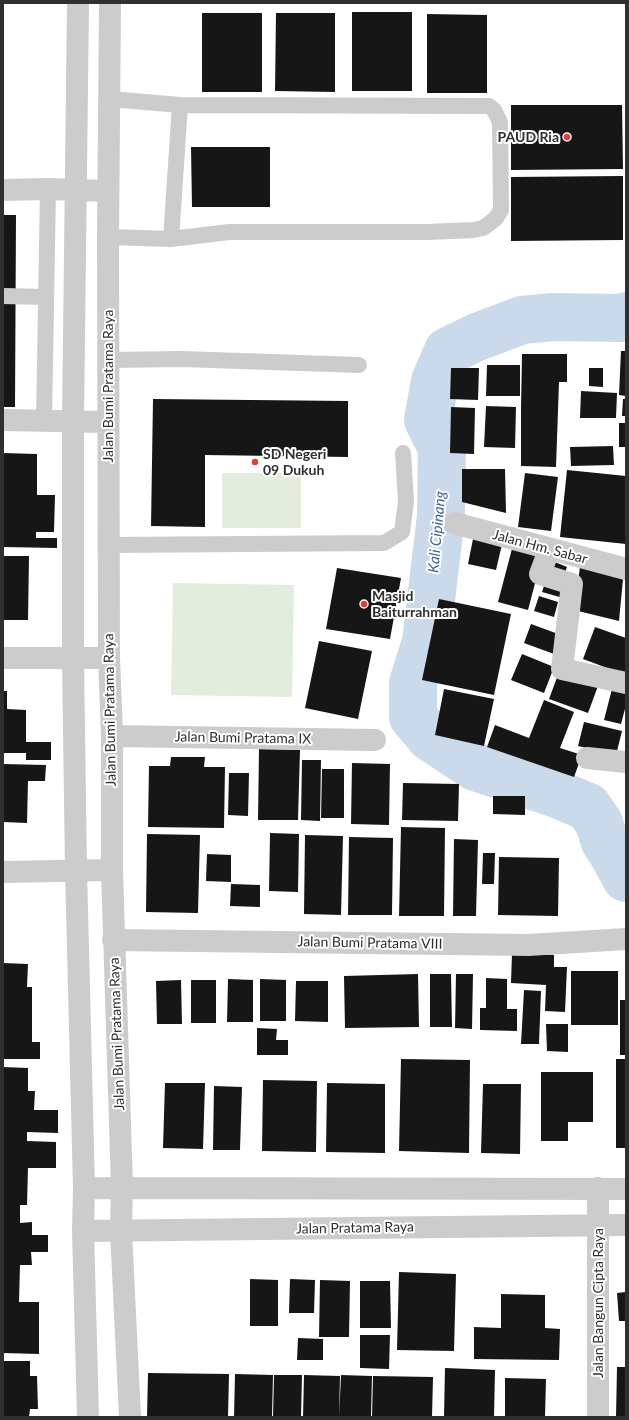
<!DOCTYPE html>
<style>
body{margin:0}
#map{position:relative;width:629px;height:1420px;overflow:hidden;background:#fff;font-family:Lato,sans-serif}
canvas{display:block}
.frame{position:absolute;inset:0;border:4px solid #2f2f2f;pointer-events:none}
</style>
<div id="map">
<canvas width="629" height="1420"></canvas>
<div class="frame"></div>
</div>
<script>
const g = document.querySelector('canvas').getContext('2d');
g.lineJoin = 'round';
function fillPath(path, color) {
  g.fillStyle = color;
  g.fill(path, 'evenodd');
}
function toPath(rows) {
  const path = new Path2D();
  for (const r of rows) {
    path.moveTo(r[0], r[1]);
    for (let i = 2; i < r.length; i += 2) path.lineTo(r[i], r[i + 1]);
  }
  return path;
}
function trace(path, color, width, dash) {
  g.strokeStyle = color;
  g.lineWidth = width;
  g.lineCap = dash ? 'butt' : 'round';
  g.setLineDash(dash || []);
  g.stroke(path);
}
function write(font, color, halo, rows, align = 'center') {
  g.font = font + ' Lato,sans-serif';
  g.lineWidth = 4;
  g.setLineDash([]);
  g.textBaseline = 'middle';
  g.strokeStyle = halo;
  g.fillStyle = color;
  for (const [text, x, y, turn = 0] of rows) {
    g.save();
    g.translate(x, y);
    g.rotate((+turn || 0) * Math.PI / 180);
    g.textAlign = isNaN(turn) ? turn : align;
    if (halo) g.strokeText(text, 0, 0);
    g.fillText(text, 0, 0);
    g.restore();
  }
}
fillPath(toPath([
 [222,473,301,473,301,528,222,528],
 [173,583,294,585,292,697,171,695]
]), '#e3ecdd');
trace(toPath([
 [626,316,621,318,553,317,522,320,477,337,448,351,435,381,428,420,442,448,441,516,426,642,413,683,413,717,430,737,475,767,557,794,588,807,599,823,605,842,613,854,626,878]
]), '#cadaeb', 48);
fillPath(toPath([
 [352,12,412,12,412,91,352,91],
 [202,13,262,13,262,92,202,92],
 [276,13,335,13,335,92,275,91],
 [427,14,487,15,487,93,427,93],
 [511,105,622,105,623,169,511,170],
 [191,147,270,147,270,207,192,207],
 [623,176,623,240,511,241,511,177],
 [3,215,16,215,15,407,3,407],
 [621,351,626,351,626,396,619,395],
 [522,354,567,354,567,382,559,382,556,467,521,466,521,408],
 [487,365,520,365,520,396,486,396],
 [451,368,479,368,478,400,450,399],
 [589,368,603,368,603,387,589,386],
 [581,391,617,393,616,418,580,418],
 [153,399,348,401,348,457,205,455,205,527,151,526],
 [623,399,626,399,626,416,622,416],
 [486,406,516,407,515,448,484,447],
 [451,407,475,408,474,454,450,453],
 [619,423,626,423,626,447,619,447],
 [613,446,614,465,571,466,570,447],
 [3,453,37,454,37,495,55,495,54,532,36,532,36,538,57,538,57,548,3,547],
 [462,469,505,469,506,513,462,502],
 [567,470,626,476,626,544,560,537],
 [525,473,558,477,551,531,518,527],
 [474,534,503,540,496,570,468,564],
 [513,545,543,553,528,610,498,602],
 [3,556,29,556,28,620,3,620],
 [550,560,567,567,563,578,545,571],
 [580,567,623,579,619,621,574,610],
 [337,568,401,578,390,639,326,629],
 [544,586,567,586,563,598,542,592],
 [539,596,558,602,554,617,534,611],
 [439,599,511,614,494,695,422,680],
 [531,624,561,635,554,654,524,643],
 [595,627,626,638,626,675,583,659],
 [319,641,372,651,358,719,305,708],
 [522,654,554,667,544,693,511,680],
 [559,672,598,686,588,713,549,699],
 [444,689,494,699,484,746,435,735],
 [612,689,626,693,626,705,621,724,604,720],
 [3,691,7,691,7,709,26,710,26,742,51,742,51,760,26,760,26,753,3,753],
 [544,700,574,712,560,748,582,755,574,777,487,747,495,725,529,738],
 [584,722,622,731,616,755,578,746],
 [259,749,300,750,298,820,258,820],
 [171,757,205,757,204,767,225,767,224,828,148,827,149,766,170,766],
 [302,760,321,760,320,821,301,820],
 [352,763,390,764,389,825,351,824],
 [3,764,46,765,45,781,28,781,27,823,3,822],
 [322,769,344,769,344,818,321,818],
 [229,773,249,773,248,816,228,815],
 [403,783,459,784,458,821,402,820],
 [493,796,525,796,525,815,493,814],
 [401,827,445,828,444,916,399,916],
 [270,833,299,834,298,892,269,891],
 [147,834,200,835,198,913,146,912],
 [305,835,343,836,341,915,304,914],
 [349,837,393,838,392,915,348,915],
 [454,839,478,840,476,916,453,916],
 [483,853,495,853,494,884,482,884],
 [207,854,231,855,231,882,206,881],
 [499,857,559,858,558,916,498,915],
 [231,884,260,885,260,907,230,906],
 [512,953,554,955,554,967,567,967,565,1012,545,1011,546,985,511,983],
 [3,963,28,964,27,987,32,987,32,1042,40,1042,40,1059,3,1059],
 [571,971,618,971,618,1025,571,1025],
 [418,974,419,1027,345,1028,344,976],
 [430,974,451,974,452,1027,430,1027],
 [456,974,473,974,472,1029,455,1028],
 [486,978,507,979,507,1009,517,1009,517,1031,480,1030,480,1008,486,1008],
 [228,979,253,980,253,1022,227,1022],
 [260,979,286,980,286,1021,260,1021],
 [181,980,182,1024,157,1024,156,981],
 [191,980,216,980,216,1023,191,1023],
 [296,981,328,981,328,1022,295,1021],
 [524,990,541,991,539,1044,521,1044],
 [620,1000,626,1000,626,1055,620,1055],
 [546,1024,568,1024,568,1052,547,1051],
 [257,1028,277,1029,276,1040,288,1040,288,1055,257,1055],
 [401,1059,470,1060,469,1153,399,1151],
 [616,1059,626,1059,626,1148,616,1148],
 [3,1067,28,1068,28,1091,35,1091,34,1110,58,1110,58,1133,27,1132,27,1141,56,1142,56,1168,28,1168,27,1205,20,1205,20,1223,32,1222,32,1235,48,1235,48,1252,31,1252,32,1265,20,1265,19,1302,39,1302,39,1354,3,1353],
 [541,1072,593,1072,593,1122,568,1122,568,1141,541,1141],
 [263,1080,317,1081,316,1152,262,1151],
 [165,1083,205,1083,203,1149,163,1148],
 [327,1083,385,1084,385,1153,326,1152],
 [483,1084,521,1084,520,1154,481,1153],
 [214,1086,242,1087,240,1150,213,1150],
 [399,1272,456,1274,454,1351,397,1350],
 [250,1279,278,1280,278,1326,250,1326],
 [290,1279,315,1280,314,1313,289,1313],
 [320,1280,350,1281,349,1337,319,1337],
 [360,1281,390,1281,391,1328,360,1328],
 [626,1292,626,1321,619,1321,617,1293],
 [501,1294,545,1295,545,1328,560,1329,559,1360,474,1359,474,1327,501,1328],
 [360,1335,390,1335,389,1369,360,1368],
 [298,1338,323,1339,323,1360,297,1360],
 [3,1361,30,1361,30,1376,37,1376,38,1409,30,1409,29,1417,3,1417],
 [617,1367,626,1367,626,1417,616,1417],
 [445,1368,495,1370,494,1417,444,1417],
 [148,1373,229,1374,228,1417,147,1417],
 [235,1374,273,1375,272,1417,234,1417],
 [274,1375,302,1375,301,1417,273,1417],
 [304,1375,340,1376,339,1417,303,1417],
 [341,1375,372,1376,371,1417,339,1417],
 [373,1376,433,1377,432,1417,372,1417],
 [505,1378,546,1379,545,1417,505,1417]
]), '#161616');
trace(toPath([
 [108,237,171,239,229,232,428,232,474,230,483,228,490,223,496,218,501,210,500,122,494,110,489,106,180,105,110,99],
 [171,239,180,105],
 [3,296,46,297],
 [109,360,182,359,359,365],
 [44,422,48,189],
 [109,545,384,543,402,532,406,502,403,453]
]), '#ccc', 16);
trace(toPath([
 [78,3,73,421,73,659,76,870,84,1188,83,1231,88,1417],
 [110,3,108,237,109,658,112,736,112,870,122,1187,121,1231,130,1417],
 [3,190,48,189,108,191],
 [3,420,108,422],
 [454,523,626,569],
 [549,550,540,574,572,584,562,669,626,683],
 [3,658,109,658],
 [112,736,375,740],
 [587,758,626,762],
 [3,872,112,870],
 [113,940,528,945,626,939],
 [84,1188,626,1189],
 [83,1231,626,1225],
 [598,1417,598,1188]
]), '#ccc', 22);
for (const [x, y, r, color] of [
 [567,137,4,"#e03e37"],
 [255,462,4,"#e03e37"],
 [364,604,4,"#e03e37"]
]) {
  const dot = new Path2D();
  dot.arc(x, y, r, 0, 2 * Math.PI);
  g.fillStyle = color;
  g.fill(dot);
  trace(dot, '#fff', 1.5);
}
write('bold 14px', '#2f2f2f', '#fff', [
 ["PAUD Ria",559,137,"right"],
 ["SD Negeri",263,454],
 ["09 Dukuh",263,470],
 ["Masjid",372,596],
 ["Baiturrahman",372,612]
], 'left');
write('14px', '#2f2f2f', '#fff', [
 ["Jalan Bumi Pratama Raya",108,386,-90],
 ["Jalan Hm. Sabar",540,547,15],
 ["Jalan Bumi Pratama Raya",110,710,-91],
 ["Jalan Bumi Pratama IX",243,738,1],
 ["Jalan Bumi Pratama VIII",370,943,1],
 ["Jalan Bumi Pratama Raya",117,1034,-92],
 ["Jalan Pratama Raya",355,1228,-1],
 ["Jalan Bangun Cipta Raya",598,1303,-90]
]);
write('italic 15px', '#3f678f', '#fff', [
 ["Kali Cipinang",437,532,-85]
]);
</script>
